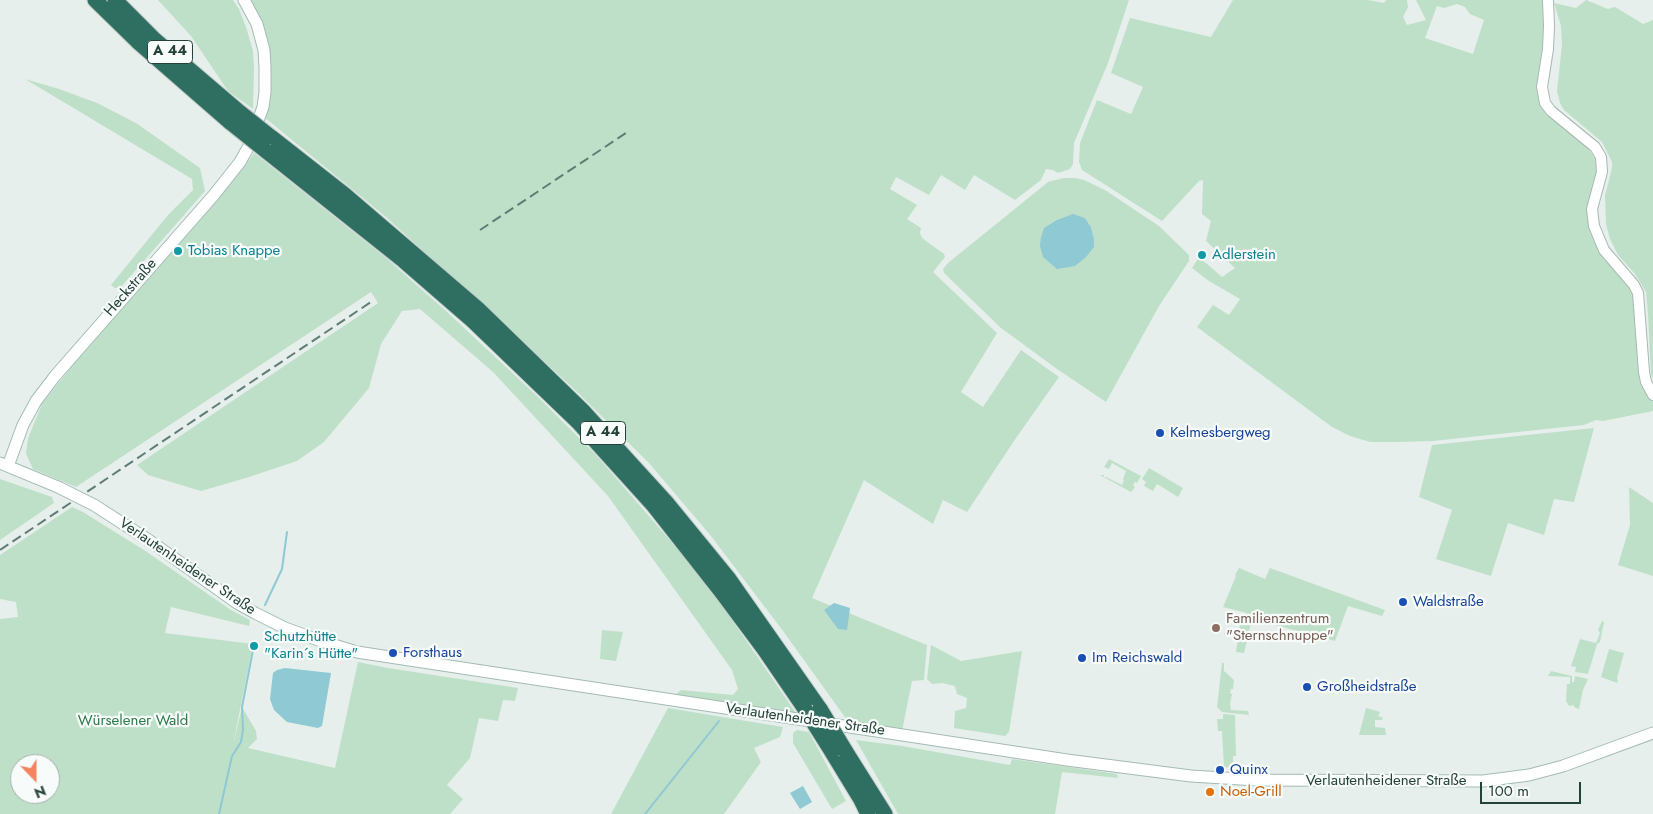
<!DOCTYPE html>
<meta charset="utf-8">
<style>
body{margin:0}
#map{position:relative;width:1653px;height:814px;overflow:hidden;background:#e6efeb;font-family:Jost,sans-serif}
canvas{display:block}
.north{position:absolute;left:10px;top:754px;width:50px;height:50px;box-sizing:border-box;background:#f7fbf9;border:1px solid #a3b1ad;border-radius:50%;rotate:158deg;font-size:14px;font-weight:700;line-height:20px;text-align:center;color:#24423a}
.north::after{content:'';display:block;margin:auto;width:18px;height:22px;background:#f4845f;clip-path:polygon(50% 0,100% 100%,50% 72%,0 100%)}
.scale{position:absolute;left:1480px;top:782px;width:101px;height:22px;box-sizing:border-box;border:2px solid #24423a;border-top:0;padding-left:6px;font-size:15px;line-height:18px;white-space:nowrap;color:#24423a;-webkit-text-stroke:4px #f7fbf9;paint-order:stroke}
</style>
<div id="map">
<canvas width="1653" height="814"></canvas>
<div class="north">N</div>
<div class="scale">100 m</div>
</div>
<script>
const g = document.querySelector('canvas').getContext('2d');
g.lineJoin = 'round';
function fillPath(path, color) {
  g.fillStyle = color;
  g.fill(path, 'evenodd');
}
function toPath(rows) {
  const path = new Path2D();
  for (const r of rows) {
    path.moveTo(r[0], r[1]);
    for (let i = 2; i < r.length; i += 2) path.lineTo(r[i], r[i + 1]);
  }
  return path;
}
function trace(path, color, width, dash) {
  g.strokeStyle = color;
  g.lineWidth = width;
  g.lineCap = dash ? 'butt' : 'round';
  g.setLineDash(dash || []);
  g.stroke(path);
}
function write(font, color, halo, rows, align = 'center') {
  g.font = font + ' Jost,sans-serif';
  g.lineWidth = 4.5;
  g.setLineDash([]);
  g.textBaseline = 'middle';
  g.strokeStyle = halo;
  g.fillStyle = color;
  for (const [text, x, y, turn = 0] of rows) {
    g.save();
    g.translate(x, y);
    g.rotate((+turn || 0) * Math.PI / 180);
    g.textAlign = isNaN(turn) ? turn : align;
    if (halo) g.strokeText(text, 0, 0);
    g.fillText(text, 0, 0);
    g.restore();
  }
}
fillPath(toPath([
 [158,0,233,0,239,9,246,27,253,51,254,68,253,109,228,91,191,36],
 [251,0,1129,0,1108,63,1074,143,1073,164,1070,169,1058,173,1053,170,1046,169,1041,180,1015,200,974,175,965,190,941,175,929,195,896,177,890,189,917,205,907,219,921,228,920,233,922,238,944,254,945,257,933,272,997,333,961,392,983,407,1021,350,1059,377,1016,438,967,512,943,500,933,524,864,480,812,598,927,645,924,680,912,681,902,731,847,720,783,631,711,536,649,463,573,388,386,217,264,117,261,21],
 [1233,0,1368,0,1384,3,1386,0,1407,0,1408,7,1403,17,1407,25,1426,20,1416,0,1543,0,1546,26,1542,106,1585,144,1595,159,1597,171,1587,210,1590,228,1600,253,1631,287,1634,295,1649,397,1653,402,1653,411,1603,421,1596,420,1584,425,1433,441,1396,442,1370,442,1350,436,1332,427,1197,327,1213,305,1229,315,1240,299,1209,281,1192,268,1199,257,1222,277,1235,268,1206,241,1211,221,1202,214,1203,180,1199,181,1162,221,1082,170,1079,162,1080,143,1097,100,1131,114,1143,87,1111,73,1130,18,1211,37],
 [1457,4,1465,7,1470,14,1484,20,1473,54,1425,38,1437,6,1444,8],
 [1586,0,1608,9,1615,7,1643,24,1653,20,1653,379,1651,374,1648,314,1646,292,1635,274,1618,255,1610,239,1606,224,1605,196,1612,168,1612,162,1602,142,1564,110,1560,103,1557,91,1562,45,1561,26,1554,3,1576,8],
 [25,79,59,89,97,103,136,123,200,168,205,191,121,287,115,288,111,285,168,215,193,190,192,179],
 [254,153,386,258,446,311,536,395,595,454,681,553,728,614,796,713,675,695,681,690,733,695,738,689,732,670,608,496,493,372,420,309,402,311,381,344,369,388,324,442,297,461,246,478,201,491,148,475,137,465,378,303,371,292,76,487,33,469,26,454,28,438,42,404,76,361,245,166],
 [1063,178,1075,178,1084,180,1105,190,1159,226,1189,255,1189,261,1159,306,1106,402,1057,369,1001,328,944,273,943,269,948,263,1048,182],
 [1073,215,1085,218,1091,227,1094,239,1065,217],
 [1594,428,1574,502,1554,499,1544,535,1508,523,1491,576,1436,559,1452,510,1419,497,1432,445],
 [1109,459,1141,476,1137,483,1135,482,1133,485,1135,487,1131,492,1100,475,1104,475,1104,477,1106,477,1122,485,1124,480,1123,479,1126,471,1112,463,1109,469,1104,467],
 [1149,468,1183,488,1178,497,1157,484,1153,491,1144,486,1146,482,1142,479],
 [0,479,52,497,54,503,0,540],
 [1629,487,1653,503,1653,576,1618,565,1630,525],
 [72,507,83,512,144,550,231,610,250,620,249,626,171,607,165,633,253,644,233,745,242,707,256,731,257,739,248,748,335,768,358,662,388,668,518,688,515,701,503,700,498,721,479,718,470,758,447,785,463,799,450,814,0,814,0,619,18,617,16,602,0,599,0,555],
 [20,764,50,764,50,794,20,794],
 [1239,568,1265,579,1270,568,1385,610,1382,616,1348,606,1335,641,1252,619,1244,653,1236,652,1240,624,1247,613,1223,607,1236,576,1235,575],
 [1602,621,1604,622,1600,642,1597,644,1588,674,1575,672,1576,667,1571,666,1580,639,1596,643,1600,633,1598,630],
 [602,630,623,632,616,661,600,659],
 [931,645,961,661,1022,651,1009,732,1005,736,954,728,955,711,966,708,967,698,957,694,955,686,942,683,932,684,927,679],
 [1609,649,1624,653,1617,678,1618,680,1617,683,1601,677],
 [1222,663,1224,663,1224,671,1234,680,1233,689,1231,689,1230,693,1232,694,1230,704,1231,710,1248,711,1249,715,1222,712,1217,707],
 [1551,671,1572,676,1572,682,1574,682,1575,676,1588,679,1583,690,1579,709,1574,707,1574,705,1569,706,1566,701,1567,684,1570,684,1570,677,1548,676],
 [668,708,783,727,780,737,754,748,761,762,724,814,611,814],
 [1366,708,1380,712,1378,716,1383,718,1382,720,1375,720,1375,727,1385,728,1386,735,1359,735],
 [1223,714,1235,715,1236,756,1233,756,1233,766,1241,767,1245,768,1244,769,1224,767,1222,731,1218,731,1217,719,1223,719],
 [797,730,809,732,846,801,832,809,793,743,793,733],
 [856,740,902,746,1010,765,1012,759,1117,774,1118,778,1062,772,1055,814,898,814]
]), '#bfe0c8');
fillPath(toPath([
 [1073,214,1085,218,1091,227,1094,239,1094,247,1086,257,1075,266,1057,269,1043,257,1040,246,1041,237,1044,228,1057,220],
 [834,603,850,608,847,630,838,629,824,610],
 [285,668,331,673,322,726,318,728,287,722,274,710,270,699,273,673,277,670],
 [803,786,812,802,800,809,790,793]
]), '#8ec9d4');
trace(toPath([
 [265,605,282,569,287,532],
 [219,814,232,756,241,742,243,730,242,707,253,650],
 [645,814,719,721]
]), '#8ec9d4', 2);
const tertiary = toPath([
 [1548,0,1549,26,1548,49,1542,87,1545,103,1551,111,1595,147,1601,157,1602,172,1592,209,1594,226,1604,250,1634,285,1638,293,1644,372,1646,382,1653,395]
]);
const secondary = toPath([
 [0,463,58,487],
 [8,466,23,425,36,401,55,376,213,196,240,162,249,146,263,107,265,92,265,67,264,50,257,24,244,0],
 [94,505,150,541,237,603,255,613,285,628,321,641,357,652,1067,760,1191,776,1257,780,1483,781,1529,775,1563,766,1653,733]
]);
const motorway = toPath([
 [95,0,137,41,231,123],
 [115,0,155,40,237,110],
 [271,137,345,195,478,309,584,412,666,502,729,579,820,709],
 [266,151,404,261,472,320,578,422,654,506,720,590,764,649,805,709],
 [832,752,860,798,868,814],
 [846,752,885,814]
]);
trace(tertiary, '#a8b8b2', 12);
trace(secondary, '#a4bbb3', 13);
trace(motorway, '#c2cac8', 17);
trace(tertiary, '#fff', 10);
trace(secondary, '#fff', 11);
trace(motorway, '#2f6f62', 15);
trace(toPath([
 [480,230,629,131],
 [0,550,374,300]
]), '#5f7d75', 2, [10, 5]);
const secondaryBridge = toPath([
 [58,487,94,505]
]);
const motorwayBridge = toPath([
 [237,110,271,137],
 [231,123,266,151],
 [805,709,832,752],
 [820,709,846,752]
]);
trace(secondaryBridge, '#a4bbb3', 13, []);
trace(motorwayBridge, '#c2cac8', 17, []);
trace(secondaryBridge, '#fff', 11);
trace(motorwayBridge, '#2f6f62', 15);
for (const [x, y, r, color] of [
 [178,251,5,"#0f9aa8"],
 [1202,255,5,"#0f9aa8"],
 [1160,433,5,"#1a4fb4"],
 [1403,602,5,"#1a4fb4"],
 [1216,628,5,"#8d6e63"],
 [254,646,5,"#0f9aa8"],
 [393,653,5,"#1a4fb4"],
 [1082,658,5,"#1a4fb4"],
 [1307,687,5,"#1a4fb4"],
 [1220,770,5,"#1a4fb4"],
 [1210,792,5,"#e8710a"]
]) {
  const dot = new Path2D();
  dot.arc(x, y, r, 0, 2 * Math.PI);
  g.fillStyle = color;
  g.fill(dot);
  trace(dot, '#f7fbf9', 2);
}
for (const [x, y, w] of [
 [170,52,45],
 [603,433,45]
]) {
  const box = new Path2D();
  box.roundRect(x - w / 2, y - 11.5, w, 23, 4);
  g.fillStyle = '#f7fbf9';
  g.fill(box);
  trace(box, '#24423a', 1);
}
write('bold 14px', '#24423a', null, [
 ["A 44",170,52],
 ["A 44",603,433]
]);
write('15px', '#0d838f', '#f7fbf9', [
 ["Tobias Knappe",188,251],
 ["Adlerstein",1212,255],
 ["Schutzhütte",264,637],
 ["\"Karin´s Hütte\"",264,654]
], 'left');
write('15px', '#24423a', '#f7fbf9', [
 ["Heckstraße",131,288,-49],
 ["Verlautenheidener Straße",187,567,34],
 ["Verlautenheidener Straße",805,720,8],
 ["Verlautenheidener Straße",1386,781]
]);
write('15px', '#164399', '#f7fbf9', [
 ["Kelmesbergweg",1170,433],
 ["Waldstraße",1413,602],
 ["Forsthaus",403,653],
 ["Im Reichswald",1092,658],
 ["Großheidstraße",1317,687],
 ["Quinx",1230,770]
], 'left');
write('15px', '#785e54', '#f7fbf9', [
 ["Familienzentrum",1226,619],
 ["\"Sternschnuppe\"",1226,636]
], 'left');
write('15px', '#2d7a4b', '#f7fbf9', [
 ["Würselener Wald",133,721]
]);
write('15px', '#c56008', '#f7fbf9', [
 ["Noel-Grill",1220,792]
], 'left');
</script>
